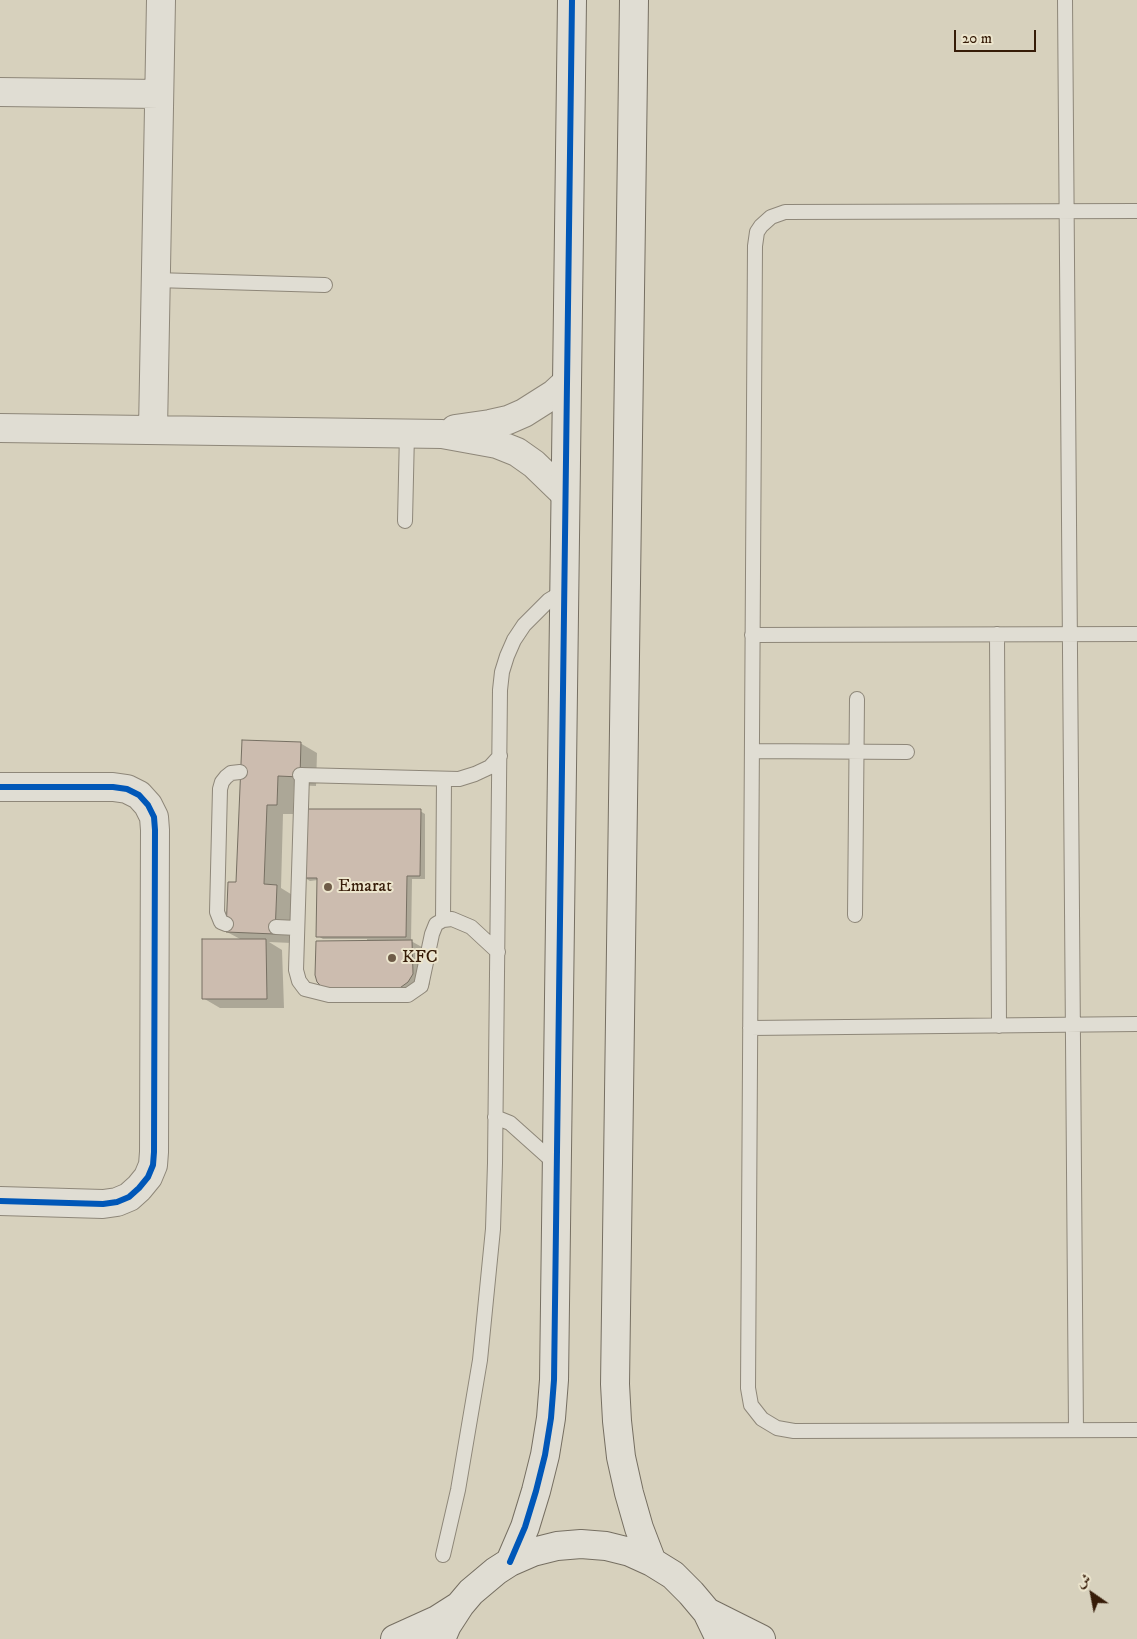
<!DOCTYPE html>
<meta charset="utf-8">
<style>
body{margin:0}
#map{position:relative;width:1137px;height:1639px;overflow:hidden;background:#d7d1bd;font-family:"IM FELL DW Pica",Amiri,serif}
canvas{display:block}
.north{position:absolute;left:1067px;top:1569px;width:50px;height:50px;-webkit-text-stroke:4px #ece5cd;paint-order:stroke;rotate:327deg;font-size:14px;font-weight:700;line-height:20px;text-align:center;color:#361c08}
.north::after{content:'';display:block;margin:auto;width:18px;height:22px;background:#361c08;clip-path:polygon(50% 0,100% 100%,50% 72%,0 100%)}
.scale{position:absolute;left:954px;top:30px;width:82px;height:22px;box-sizing:border-box;border:2px solid #361c08;border-top:0;padding-left:6px;font-size:15px;line-height:18px;white-space:nowrap;color:#361c08;-webkit-text-stroke:4px #ece5cd;paint-order:stroke}
</style>
<div id="map">
<canvas width="1137" height="1639"></canvas>
<div class="north">ش</div>
<div class="scale">20 m</div>
</div>
<script>
const g = document.querySelector('canvas').getContext('2d');
g.lineJoin = 'round';
function fillPath(path, color) {
  g.fillStyle = color;
  g.fill(path, 'evenodd');
}
function toPath(rows) {
  const path = new Path2D();
  for (const r of rows) {
    path.moveTo(r[0], r[1]);
    for (let i = 2; i < r.length; i += 2) path.lineTo(r[i], r[i + 1]);
  }
  return path;
}
function trace(path, color, width, dash) {
  g.strokeStyle = color;
  g.lineWidth = width;
  g.lineCap = dash ? 'butt' : 'round';
  g.setLineDash(dash || []);
  g.stroke(path);
}
function write(font, color, halo, rows, align = 'center') {
  g.font = font + ' "IM FELL DW Pica",serif';
  g.lineWidth = 4;
  g.setLineDash([]);
  g.textBaseline = 'middle';
  g.strokeStyle = halo;
  g.fillStyle = color;
  for (const [text, x, y, turn = 0] of rows) {
    g.save();
    g.translate(x, y);
    g.rotate((+turn || 0) * Math.PI / 180);
    g.textAlign = isNaN(turn) ? turn : align;
    if (halo) g.strokeText(text, 0, 0);
    g.fillText(text, 0, 0);
    g.restore();
  }
}
fillPath(toPath([
 [243,741,300,743,317,753,316,786,294,785,293,814,283,814,281,888,294,896,292,943,269,942,282,950,284,1008,220,1008,203,998,242,940,227,932,237,883],
 [420,811,425,814,425,879,412,879,411,941,429,951,430,984,425,992,415,999,405,1001,367,942,367,939,323,939,318,936,318,880,310,881,305,878]
]), '#0003');
const building = toPath([
 [242,740,301,742,300,777,278,776,277,805,267,805,264,884,277,885,275,934,226,932,228,882,236,882,242,740],
 [304,809,421,809,420,876,407,876,406,937,316,937,317,878,304,878,304,809],
 [202,939,266,939,267,999,202,999,202,939],
 [412,940,413,974,408,982,397,990,331,990,323,988,317,982,315,975,316,941,412,940]
]);
fillPath(building, '#ccbcaf');
trace(building, '#766f62', 1);
const lane = toPath([
 [1065,0,1076,1430],
 [1137,211,785,212,771,217,761,226,757,232,755,246,748,1388,751,1405,762,1419,777,1428,794,1431,1137,1430],
 [155,280,325,285],
 [405,521,407,433],
 [997,634,999,1026],
 [752,635,1137,634],
 [752,751,907,752],
 [300,775,459,779,475,774,490,767,500,756],
 [302,775,296,970,299,981,305,989,329,995,408,995,421,986,432,934,436,924,443,920,452,919,471,927,498,952],
 [855,915,857,699],
 [443,920,444,779],
 [226,924,221,922,217,912,220,789,222,782,226,777,231,773,240,772],
 [276,927,297,928],
 [750,1028,1137,1024],
 [495,1117,510,1123,557,1165],
 [443,1555,458,1490,480,1360,493,1229,495,1163,500,690,502,672,507,656,514,640,524,625,549,600,564,591]
]);
const street = toPath([
 [0,92,159,94],
 [0,428,442,434,497,444,517,452,534,464,565,494],
 [455,429,490,424,508,420,524,413,554,394,567,382],
 [153,430,161,0],
 [0,787,113,787,127,789,139,795,148,805,154,817,155,830,154,1152,153,1165,148,1177,139,1188,129,1197,117,1202,103,1204,0,1201]
]);
const secondary = toPath([
 [634,0,615,1384,617,1421,621,1457,629,1493,639,1528,652,1562],
 [510,1562,525,1527,536,1491,545,1455,551,1418,554,1380,572,0],
 [707,1612,761,1639],
 [395,1639,437,1620,459,1606],
 [441,1639,447,1625,460,1605,471,1592,496,1571,510,1562,533,1552,557,1546,581,1544,606,1546,630,1552,652,1562,673,1575,691,1593,707,1612,720,1639]
]);
trace(lane, '#8e8779', 16);
trace(street, '#8e8779', 30);
trace(secondary, '#766f62', 30);
trace(lane, '#e0ddd3', 14);
trace(street, '#e0ddd3', 28);
trace(secondary, '#e0ddd3', 28);
trace(toPath([
 [0,787,113,787,127,789,139,795,148,805,154,817,155,830,154,1152,153,1165,148,1177,139,1188,129,1197,117,1202,103,1204,0,1201],
 [510,1562,525,1527,536,1491,545,1455,551,1418,554,1380,572,0]
]), '#0057b8', 6);
for (const [x, y, r, color] of [
 [328,887,5,"#6e5b47"],
 [392,958,5,"#6e5b47"]
]) {
  const dot = new Path2D();
  dot.arc(x, y, r, 0, 2 * Math.PI);
  g.fillStyle = color;
  g.fill(dot);
  trace(dot, '#ece5cd', 2);
}
write('18px', '#361c08', '#ece5cd', [
 ["Emarat",338,887],
 ["KFC",402,958]
], 'left');
</script>
